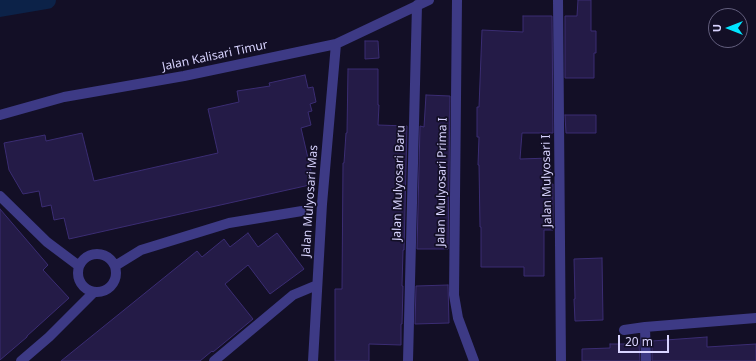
<!DOCTYPE html>
<style>
body{margin:0}
#map{position:relative;width:756px;height:361px;overflow:hidden;background:#130f26;font-family:"Noto Sans",sans-serif}
canvas{display:block}
.north{position:absolute;left:708px;top:8px;width:40px;height:40px;box-sizing:border-box;background:#130f26;border:1px solid #625e7d;border-radius:50%;rotate:270deg;font-size:11px;font-weight:700;line-height:16px;text-align:center;color:#d9d4ff}
.north::after{content:'';display:block;margin:auto;width:14px;height:18px;background:#00e5ff;clip-path:polygon(50% 0,100% 100%,50% 72%,0 100%)}
.scale{position:absolute;left:618px;top:335px;width:51px;height:18px;box-sizing:border-box;border:2px solid #d9d4ff;border-top:0;padding-left:5px;font-size:12px;line-height:14px;white-space:nowrap;color:#d9d4ff;-webkit-text-stroke:3px #130f26;paint-order:stroke}
</style>
<div id="map">
<canvas width="756" height="361"></canvas>
<div class="north">U</div>
<div class="scale">20 m</div>
</div>
<script>
const g = document.querySelector('canvas').getContext('2d');
g.lineJoin = 'round';
function toPath(rows) {
  const path = new Path2D();
  for (const r of rows) {
    if (r.length === 3) {
      path.moveTo(r[0] + r[2], r[1]);
      path.arc(r[0], r[1], r[2], 0, 2 * Math.PI);
      continue;
    }
    path.moveTo(r[0], r[1]);
    for (let i = 2; i < r.length; i += 2) path.lineTo(r[i], r[i + 1]);
  }
  return path;
}
function trace(path, color, width, dash) {
  g.strokeStyle = color;
  g.lineWidth = width;
  g.lineCap = dash ? 'butt' : 'round';
  g.setLineDash(dash || []);
  g.stroke(path);
}
function fillPath(path, color) {
  g.fillStyle = color;
  g.fill(path, 'evenodd');
}
function write(font, color, halo, rows, align = 'center') {
  g.font = font + ' "Noto Sans",sans-serif';
  g.lineWidth = 3.5;
  g.setLineDash([]);
  g.textBaseline = 'middle';
  g.strokeStyle = halo;
  g.fillStyle = color;
  for (const [text, x, y, turn = 0] of rows) {
    g.save();
    g.translate(x, y);
    g.rotate((+turn || 0) * Math.PI / 180);
    g.textAlign = isNaN(turn) ? turn : align;
    if (halo) g.strokeText(text, 0, 0);
    g.fillText(text, 0, 0);
    g.restore();
  }
}
trace(toPath([
 [0,8,47,0]
]), '#0c2248', 18);
const building = toPath([
 [578,0,591,0,591,31,596,31,596,53,594,53,594,78,565,78,565,16,577,16,578,0],
 [523,16,552,16,553,133,522,133,520,159,550,158,551,184,553,184,553,230,544,230,544,276,524,276,524,267,481,267,481,227,480,227,479,165,478,165,479,137,477,137,477,107,479,107,482,30,523,32,523,16],
 [365,41,378,41,379,58,365,59,365,41],
 [348,69,378,69,378,105,379,105,378,125,407,126,404,250,403,250,402,286,403,286,402,324,401,324,401,345,369,344,369,361,335,361,335,289,342,289,343,163,344,163,346,133,347,133,348,69],
 [305,75,308,88,313,87,316,102,310,104,312,111,308,112,311,125,301,128,314,184,69,239,64,218,54,220,51,205,42,207,39,191,23,194,9,170,4,143,45,135,46,141,82,133,94,181,218,153,208,109,239,102,237,91,270,86,269,83,305,75],
 [426,95,450,96,448,249,417,249,420,126,424,127,426,95],
 [565,115,596,115,596,133,566,133,565,115],
 [0,209,48,265,43,270,69,298,27,336,27,337,0,360,0,209],
 [248,233,258,247,277,233,304,269,270,294,248,265,225,284,253,319,213,352,212,351,200,361,61,361,197,251,202,257,224,239,230,247,248,233],
 [602,258,603,320,575,321,574,299,575,299,574,259,602,258],
 [448,285,449,323,415,324,416,286,448,285],
 [707,337,707,347,756,344,756,361,652,361,652,341,707,337],
 [610,344,639,344,640,361,582,361,582,349,610,348,610,344]
]);
fillPath(building, '#241b47');
trace(building, '#3b2d73', 1);
trace(toPath([
 [457,0,454,295,458,318,474,361],
 [558,0,561,361],
 [0,115,64,97,184,76,336,44,429,0],
 [0,196,47,242,79,266],
 [97,273,19],
 [115,266,141,250,229,223,302,211],
 [645,327,646,361],
 [624,330,645,327,756,318],
 [21,361,49,337,94,292],
 [214,361,293,295,317,285],
 [313,361,322,204,336,44],
 [408,361,417,5]
]), '#3d3a85', 10);
write('12px', '#d9d4ff', '#130f26', [
 ["Jalan Kalisari Timur",215,56,-12],
 ["Jalan Mulyosari I",547,181,-91],
 ["Jalan Mulyosari Prima I",442,182,-89],
 ["Jalan Mulyosari Baru",399,183,-88],
 ["Jalan Mulyosari Mas",310,201,-86]
]);
</script>
